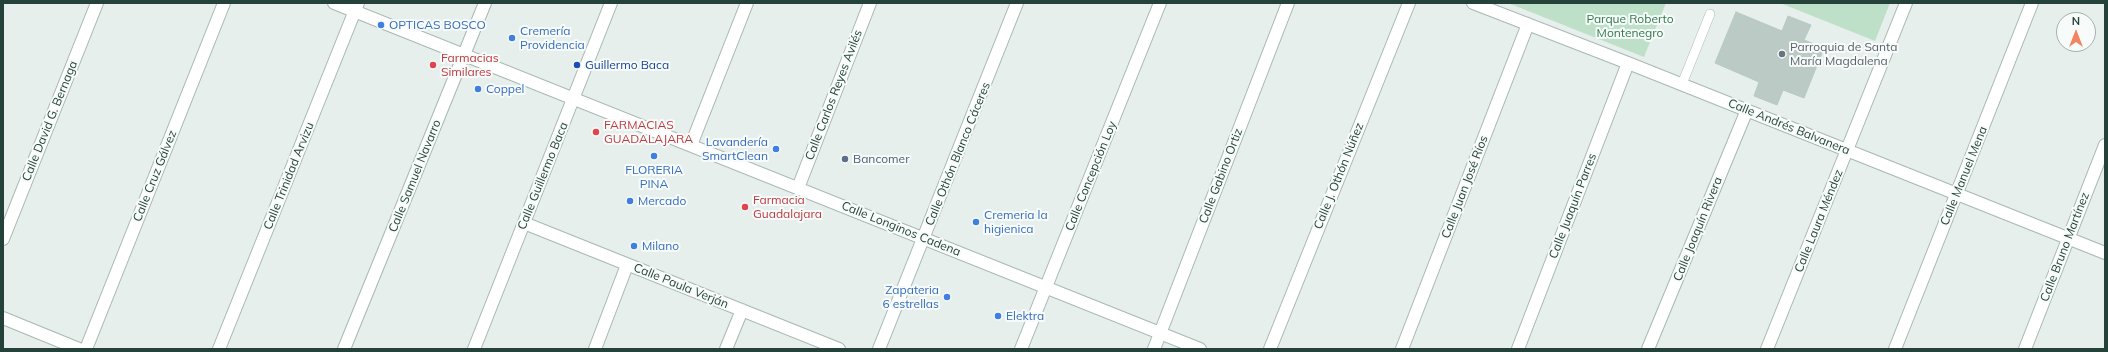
<!DOCTYPE html>
<meta charset="utf-8">
<style>
body{margin:0}
#map{position:relative;width:2108px;height:352px;overflow:hidden;background:#e6efeb;font-family:Mulish,sans-serif}
canvas{display:block}
.frame{position:absolute;inset:0;border:4px solid #24423a;pointer-events:none}
.north{position:absolute;left:2056px;top:12px;width:40px;height:40px;box-sizing:border-box;background:#f7fbf9;border:1px solid #a3b1ad;border-radius:50%;rotate:0deg;font-size:11px;font-weight:700;line-height:16px;text-align:center;color:#24423a}
.north::after{content:'';display:block;margin:auto;width:14px;height:18px;background:#f4845f;clip-path:polygon(50% 0,100% 100%,50% 72%,0 100%)}
</style>
<div id="map">
<canvas width="2108" height="352"></canvas>
<div class="frame"></div>
<div class="north">N</div>
</div>
<script>
const g = document.querySelector('canvas').getContext('2d');
g.lineJoin = 'round';
function fillPath(path, color) {
  g.fillStyle = color;
  g.fill(path, 'evenodd');
}
function toPath(rows) {
  const path = new Path2D();
  for (const r of rows) {
    path.moveTo(r[0], r[1]);
    for (let i = 2; i < r.length; i += 2) path.lineTo(r[i], r[i + 1]);
  }
  return path;
}
function trace(path, color, width, dash) {
  g.strokeStyle = color;
  g.lineWidth = width;
  g.lineCap = dash ? 'butt' : 'round';
  g.setLineDash(dash || []);
  g.stroke(path);
}
function write(font, color, halo, rows, align = 'center') {
  g.font = font + ' Mulish,sans-serif';
  g.lineWidth = 4;
  g.setLineDash([]);
  g.textBaseline = 'middle';
  g.strokeStyle = halo;
  g.fillStyle = color;
  for (const [text, x, y, turn = 0] of rows) {
    g.save();
    g.translate(x, y);
    g.rotate((+turn || 0) * Math.PI / 180);
    g.textAlign = isNaN(turn) ? turn : align;
    if (halo) g.strokeText(text, 0, 0);
    g.fillText(text, 0, 0);
    g.restore();
  }
}
fillPath(toPath([
 [1508,3,1666,3,1644,57],
 [1780,3,1890,3,1875,41]
]), '#bfe0c8');
const building = toPath([
 [1736,12,1782,31,1788,16,1811,25,1804,40,1824,48,1804,98,1783,90,1777,105,1754,96,1759,82,1715,63,1736,12]
]);
fillPath(building, '#bbcac4');
trace(building, '#b8c9c2', 1);
const lane = toPath([
 [1682,84,1710,14]
]);
const street = toPath([
 [334,3,1200,349],
 [1473,3,1628,63,2105,253],
 [691,145,747,3],
 [798,188,870,3],
 [524,223,839,349],
 [3,239,97,3],
 [3,318,79,349],
 [86,349,224,3],
 [219,349,358,3],
 [344,349,485,3],
 [474,349,611,3],
 [595,349,627,265],
 [726,349,742,310],
 [879,349,1017,3],
 [1021,349,1160,3],
 [1154,349,1288,3],
 [1270,349,1409,3],
 [1402,349,1528,24],
 [1518,349,1628,63],
 [1648,349,1747,110],
 [1767,349,1906,3],
 [1895,349,2032,3],
 [2025,349,2105,145]
]);
trace(lane, '#a8b8b2', 10);
trace(street, '#a8b8b2', 14);
trace(lane, '#fff', 9);
trace(street, '#fff', 12);
for (const [x, y, r, color] of [
 [381,25,4,"#3f7fe0"],
 [512,38,4,"#3f7fe0"],
 [1782,54,4,"#6b7280"],
 [433,65,4,"#e0444e"],
 [577,65,4,"#1a4fb4"],
 [478,89,4,"#3f7fe0"],
 [596,132,4,"#e0444e"],
 [776,149,4,"#3f7fe0"],
 [654,156,4,"#3f7fe0"],
 [845,159,4,"#5c6f8a"],
 [630,201,4,"#3f7fe0"],
 [745,207,4,"#e0444e"],
 [976,222,4,"#3f7fe0"],
 [634,246,4,"#3f7fe0"],
 [947,297,4,"#3f7fe0"],
 [998,316,4,"#3f7fe0"]
]) {
  const dot = new Path2D();
  dot.arc(x, y, r, 0, 2 * Math.PI);
  g.fillStyle = color;
  g.fill(dot);
  trace(dot, '#f7fbf9', 1.5);
}
write('12px', '#2d7a4b', '#f7fbf9', [
 ["Parque Roberto",1630,19],
 ["Montenegro",1630,33]
]);
write('12px', '#366cbe', '#f7fbf9', [
 ["OPTICAS BOSCO",389,25],
 ["Cremería",520,31],
 ["Providencia",520,45],
 ["Coppel",486,89],
 ["Lavandería",768,142,"right"],
 ["SmartClean",768,156,"right"],
 ["FLORERIA",654,170,"center"],
 ["PINA",654,184,"center"],
 ["Mercado",638,201],
 ["Cremeria la",984,215],
 ["higienica",984,229],
 ["Milano",642,246],
 ["Zapateria",939,290,"right"],
 ["6 estrellas",939,304,"right"],
 ["Elektra",1006,316]
], 'left');
write('12px', '#5b616d', '#f7fbf9', [
 ["Parroquia de Santa",1790,47],
 ["María Magdalena",1790,61]
], 'left');
write('12px', '#be3a42', '#f7fbf9', [
 ["Farmacias",441,58],
 ["Similares",441,72],
 ["FARMACIAS",604,125],
 ["GUADALAJARA",604,139],
 ["Farmacia",753,200],
 ["Guadalajara",753,214]
], 'left');
write('12px', '#164399', '#f7fbf9', [
 ["Guillermo Baca",585,65]
], 'left');
write('12px', '#24423a', '#f7fbf9', [
 ["Calle Carlos Reyes Avilés",834,95,-69],
 ["Calle David G. Bernaga",50,121,-68],
 ["Calle Andrés Balvanera",1789,127,22],
 ["Calle Othón Blanco Cáceres",958,154,-68],
 ["Calle Cruz Gálvez",155,176,-68],
 ["Calle Trinidad Arvizu",289,176,-68],
 ["Calle Samuel Navarro",415,176,-68],
 ["Calle Guillermo Baca",543,176,-68],
 ["Calle Concepción Loy",1091,176,-68],
 ["Calle Gabino Ortiz",1221,176,-69],
 ["Calle J. Othón Núñez",1339,176,-68],
 ["Calle Manuel Mena",1964,176,-68],
 ["Calle Juan José Ríos",1465,187,-69],
 ["Calle Juaquín Parres",1573,206,-69],
 ["Calle Laura Méndez",1819,221,-68],
 ["Calle Longinos Cadena",901,229,22],
 ["Calle Joaquín Rivera",1698,229,-68],
 ["Calle Bruno Martínez",2065,247,-69],
 ["Calle Paula Verján",681,286,22]
]);
write('12px', '#4e5e75', '#f7fbf9', [
 ["Bancomer",853,159]
], 'left');
</script>
